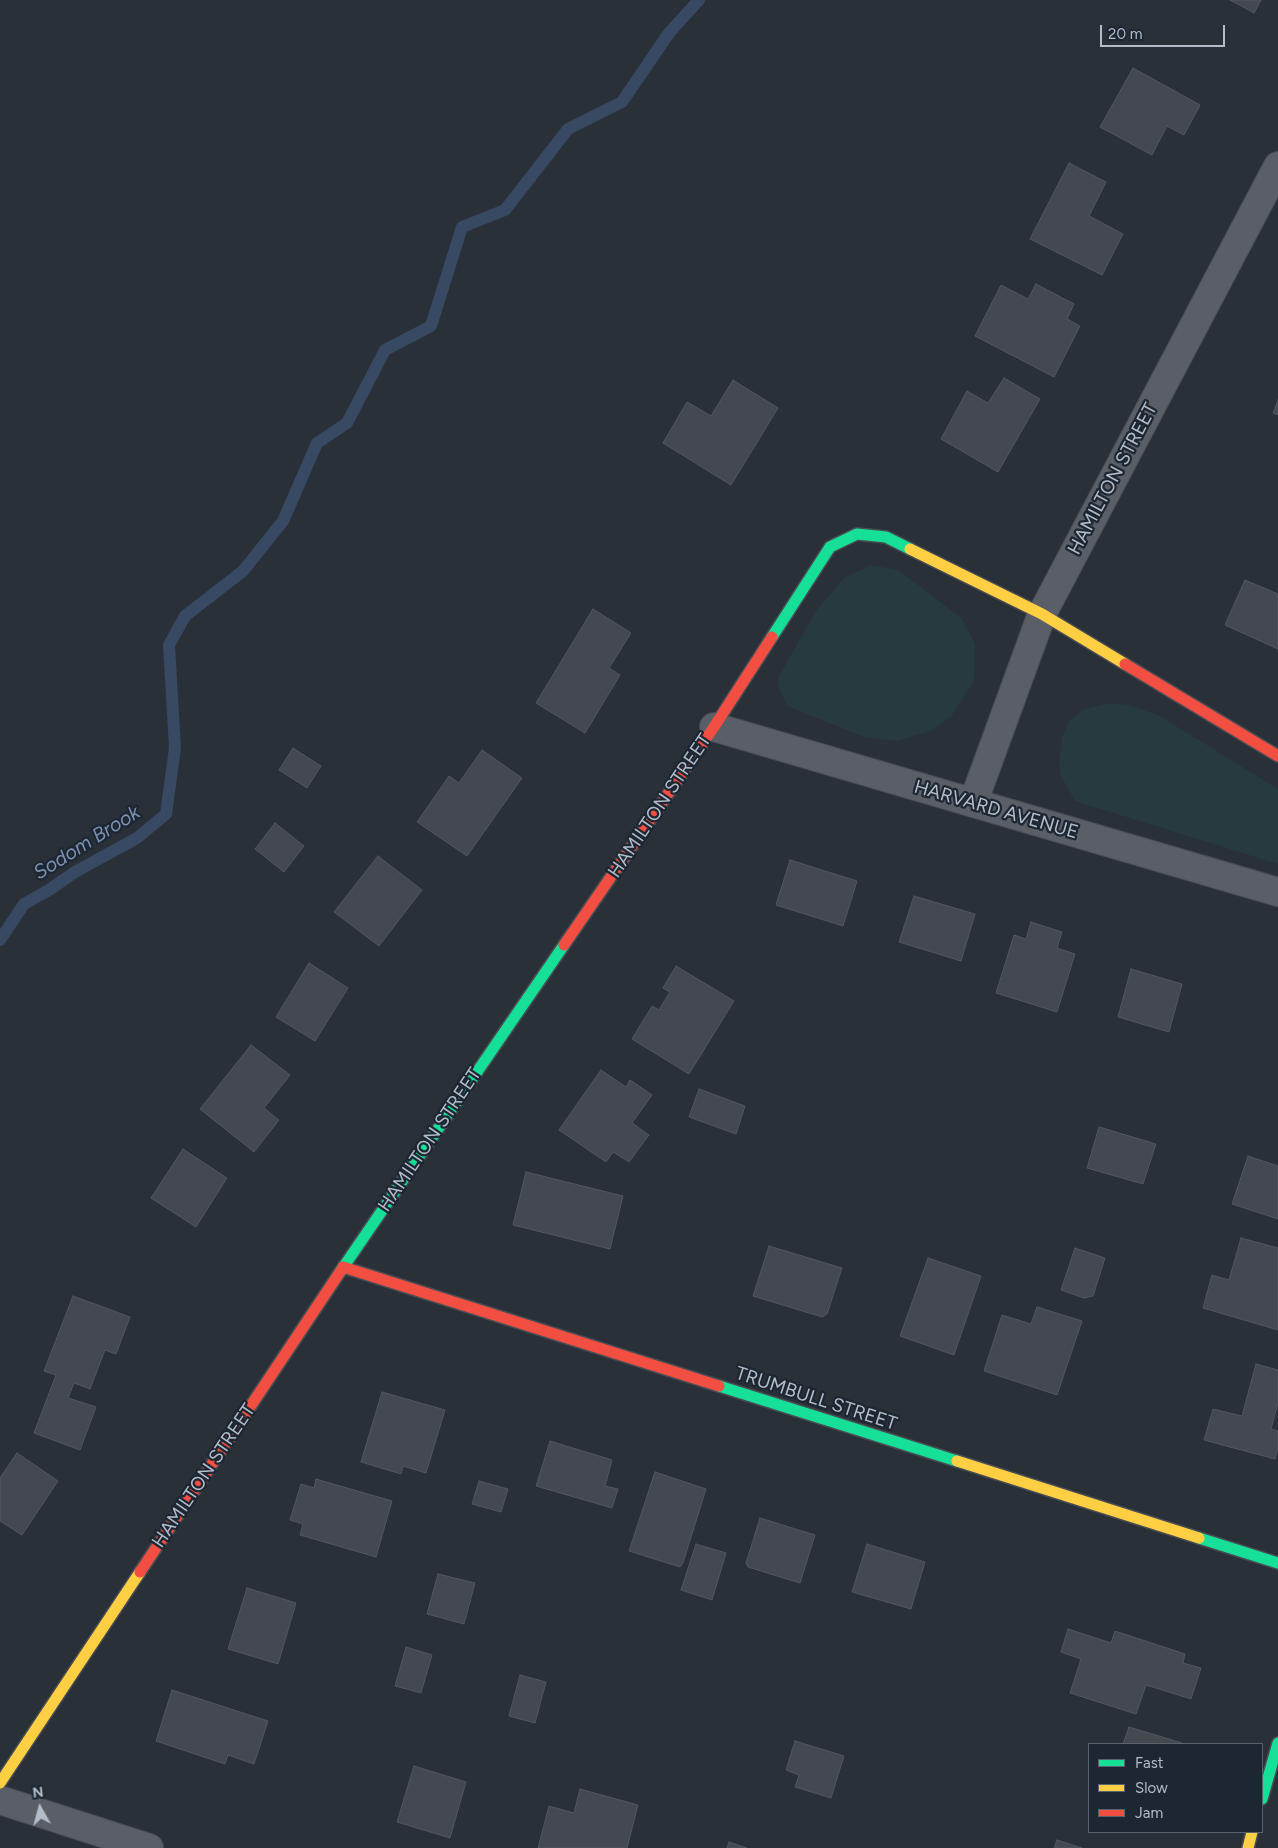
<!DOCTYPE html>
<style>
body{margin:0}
#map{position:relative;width:1278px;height:1848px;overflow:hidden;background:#2a3038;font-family:Figtree,sans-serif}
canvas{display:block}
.legend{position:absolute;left:1088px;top:1743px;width:175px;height:90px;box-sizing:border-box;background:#1d2633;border:1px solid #59626f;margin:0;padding:6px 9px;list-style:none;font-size:15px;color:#b4bcc9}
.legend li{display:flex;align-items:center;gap:10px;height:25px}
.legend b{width:25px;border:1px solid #59626f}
.north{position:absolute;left:15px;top:1783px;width:50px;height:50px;-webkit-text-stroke:4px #1d2633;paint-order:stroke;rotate:353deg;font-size:14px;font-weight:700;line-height:20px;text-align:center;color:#b4bcc9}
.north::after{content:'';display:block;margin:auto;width:18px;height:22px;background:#b4bcc9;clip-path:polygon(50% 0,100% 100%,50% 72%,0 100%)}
.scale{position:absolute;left:1100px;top:25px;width:125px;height:22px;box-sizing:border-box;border:2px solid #b4bcc9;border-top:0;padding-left:6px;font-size:15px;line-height:18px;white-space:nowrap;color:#b4bcc9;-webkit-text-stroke:4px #1d2633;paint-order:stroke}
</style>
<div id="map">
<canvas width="1278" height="1848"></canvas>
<ul class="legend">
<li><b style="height:6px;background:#16e098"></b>Fast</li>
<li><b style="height:6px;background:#ffcf43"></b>Slow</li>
<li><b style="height:6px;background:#f24e42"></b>Jam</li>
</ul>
<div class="north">N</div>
<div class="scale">20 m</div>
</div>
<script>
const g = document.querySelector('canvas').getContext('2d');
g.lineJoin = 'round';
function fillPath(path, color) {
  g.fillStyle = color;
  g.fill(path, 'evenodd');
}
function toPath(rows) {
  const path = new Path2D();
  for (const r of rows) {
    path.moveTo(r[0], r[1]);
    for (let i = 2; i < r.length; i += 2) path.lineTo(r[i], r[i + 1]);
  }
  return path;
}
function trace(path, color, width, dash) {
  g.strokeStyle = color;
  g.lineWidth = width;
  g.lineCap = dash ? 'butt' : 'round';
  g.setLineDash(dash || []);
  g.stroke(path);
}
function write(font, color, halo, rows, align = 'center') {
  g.font = font + ' Figtree,sans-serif';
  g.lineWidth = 4.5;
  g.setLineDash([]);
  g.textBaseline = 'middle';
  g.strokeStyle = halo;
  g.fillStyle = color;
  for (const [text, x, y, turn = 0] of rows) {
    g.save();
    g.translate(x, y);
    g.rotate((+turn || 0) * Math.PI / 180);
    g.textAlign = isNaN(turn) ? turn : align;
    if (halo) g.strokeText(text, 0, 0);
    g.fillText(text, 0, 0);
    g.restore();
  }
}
fillPath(toPath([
 [871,565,898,570,925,590,962,619,975,644,974,681,951,717,931,731,896,741,864,737,787,706,779,688,778,678,816,611,844,578],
 [1111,703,1130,705,1160,716,1278,789,1278,864,1075,801,1061,776,1059,763,1062,738,1069,722,1084,709]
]), '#273a3e');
trace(toPath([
 [0,940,24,904,49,890,75,872,137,838,166,814,175,748,169,645,185,616,243,571,283,521,317,443,347,423,385,350,431,326,462,227,505,210,568,129,622,102,669,33,699,0]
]), '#384963', 12);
const building = toPath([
 [1230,0,1261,0,1254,13,1230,0],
 [1133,68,1200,105,1184,135,1167,126,1152,155,1100,127,1133,68],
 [1069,163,1106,182,1089,216,1123,234,1102,275,1030,239,1069,163],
 [1036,284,1074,304,1067,319,1080,326,1054,377,975,336,1001,285,1028,299,1036,284],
 [1004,378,1040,399,998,472,941,439,967,391,988,403,1004,378],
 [733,380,778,408,731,485,663,443,687,402,711,416,733,380],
 [1278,400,1278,415,1273,413,1278,400],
 [1245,580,1278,594,1278,649,1225,625,1245,580],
 [593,609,631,633,609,668,620,675,585,733,536,703,593,609],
 [293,748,321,766,307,788,279,770,293,748],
 [482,750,522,778,467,856,417,822,449,776,459,783,482,750],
 [275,823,304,846,284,872,255,849,275,823],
 [378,856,422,890,379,946,334,912,378,856],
 [790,860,857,881,843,926,776,905,790,860],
 [914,896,975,914,961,961,899,942,914,896],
 [1031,922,1062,932,1057,948,1075,954,1057,1012,996,993,1014,935,1026,939,1031,922],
 [309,963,348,988,315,1041,276,1017,309,963],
 [676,966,734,1001,689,1074,632,1039,652,1006,659,1010,670,992,663,988,676,966],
 [1131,969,1182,984,1169,1032,1118,1017,1131,969],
 [251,1045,290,1075,264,1108,279,1120,254,1152,200,1109,251,1045],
 [601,1070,626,1087,630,1080,652,1095,632,1123,649,1135,629,1162,613,1152,606,1162,559,1130,601,1070],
 [699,1089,745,1106,736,1134,689,1117,699,1089],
 [1099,1127,1156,1144,1143,1184,1087,1168,1099,1127],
 [183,1149,227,1178,196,1227,151,1198,183,1149],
 [1248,1156,1278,1166,1278,1219,1232,1204,1248,1156],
 [526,1172,623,1196,610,1249,513,1225,526,1172],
 [1241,1238,1278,1248,1278,1330,1203,1308,1212,1275,1229,1280,1241,1238],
 [769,1246,842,1268,827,1314,822,1317,753,1296,769,1246],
 [1075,1248,1105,1258,1093,1296,1084,1298,1061,1290,1075,1248],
 [928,1258,981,1276,954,1355,900,1336,928,1258],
 [73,1296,130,1317,116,1354,105,1350,90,1389,74,1383,68,1398,96,1407,80,1450,34,1433,56,1375,44,1371,73,1296],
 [1037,1307,1082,1321,1057,1395,984,1371,1002,1315,1031,1324,1037,1307],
 [1256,1364,1278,1370,1278,1403,1271,1429,1278,1431,1278,1448,1275,1459,1204,1440,1213,1409,1242,1416,1256,1364],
 [382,1392,445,1410,426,1473,403,1466,401,1474,361,1462,382,1392],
 [550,1441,612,1460,605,1486,618,1489,612,1508,536,1486,550,1441],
 [17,1453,58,1481,22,1535,0,1521,0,1478,17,1453],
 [655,1472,706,1489,683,1563,680,1567,629,1551,655,1472],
 [316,1479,392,1501,376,1557,300,1535,303,1524,290,1520,301,1484,314,1488,316,1479],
 [479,1481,508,1489,501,1512,472,1504,479,1481],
 [760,1518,815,1535,800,1583,748,1567,746,1563,760,1518],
 [696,1544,726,1553,712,1600,681,1590,696,1544],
 [867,1544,925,1562,911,1609,852,1592,867,1544],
 [438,1574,475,1583,464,1624,427,1614,438,1574],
 [247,1588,296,1603,278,1664,228,1649,247,1588],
 [1068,1629,1111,1643,1115,1631,1185,1654,1183,1663,1201,1668,1191,1699,1146,1685,1136,1714,1070,1693,1081,1659,1061,1652,1068,1629],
 [406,1647,432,1655,421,1693,395,1686,406,1647],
 [520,1675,546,1682,535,1723,509,1716,520,1675],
 [172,1690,268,1721,254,1764,228,1755,225,1764,156,1741,172,1690],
 [1129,1727,1182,1743,1182,1744,1123,1744,1129,1727],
 [795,1741,844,1756,831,1798,795,1787,799,1775,786,1770,795,1741],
 [414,1766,466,1782,450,1838,397,1822,414,1766],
 [580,1789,638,1805,627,1848,538,1848,549,1806,574,1813,580,1789],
 [1057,1840,1082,1848,1054,1848,1057,1840],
 [729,1842,747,1848,727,1848,729,1842]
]);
fillPath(building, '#444950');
trace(building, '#52575f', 1);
const street = toPath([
 [714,727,1278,892],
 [973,803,1042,614,1278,166],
 [0,1800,149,1848]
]);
const fast = toPath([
 [772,637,830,547,857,534,886,537,910,549],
 [340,1272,564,945],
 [719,1386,957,1461],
 [1199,1538,1278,1563],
 [1262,1799,1278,1743]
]);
const slow = toPath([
 [910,549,1042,614,1125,664],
 [957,1461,1199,1538],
 [0,1783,140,1572],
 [1248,1848,1252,1832]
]);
const jam = toPath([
 [1125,664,1278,756],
 [564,945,714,727,772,637],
 [343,1267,719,1386],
 [140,1572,340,1272]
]);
trace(street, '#484c53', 30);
trace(fast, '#484c53', 14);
trace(slow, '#484c53', 14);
trace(jam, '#484c53', 14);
trace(street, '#5a5e66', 28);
trace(fast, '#16e098', 11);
trace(slow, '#ffcf43', 11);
trace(jam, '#f24e42', 11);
write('19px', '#b4bcc9', '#1d2633', [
 ["HAMILTON STREET",1113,479,-62],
 ["HAMILTON STREET",660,806,-56],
 ["HARVARD AVENUE",996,810,16],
 ["HAMILTON STREET",430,1140,-56],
 ["TRUMBULL STREET",816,1399,18],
 ["HAMILTON STREET",204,1476,-56]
]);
write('italic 20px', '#7c92b1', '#1d2633', [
 ["Sodom Brook",87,843,-32]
]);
</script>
